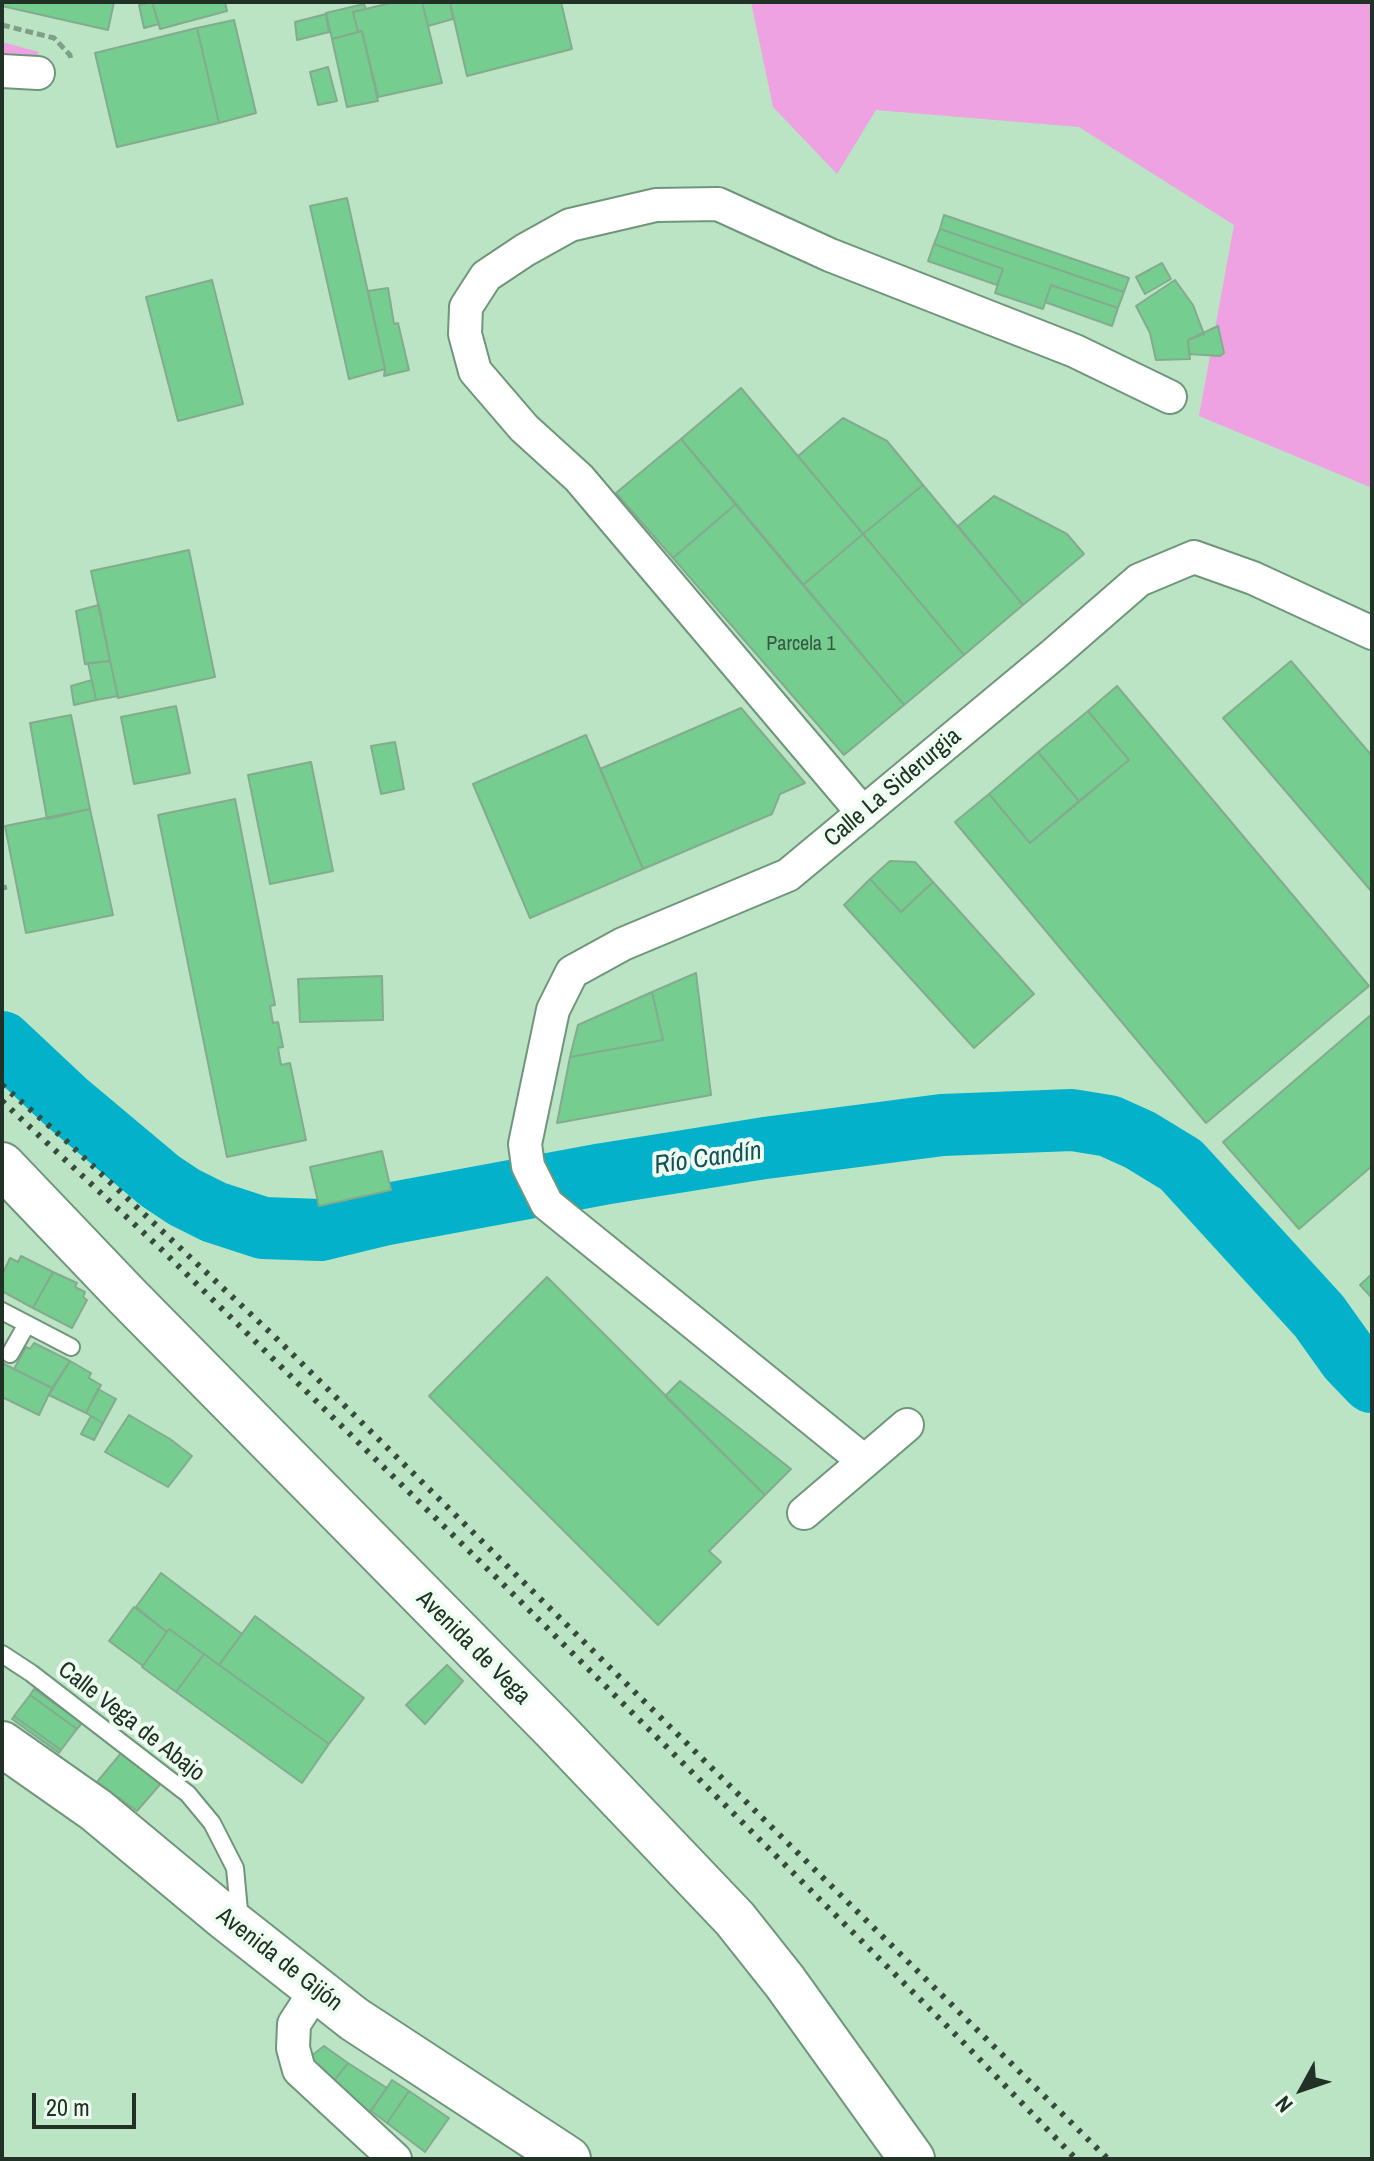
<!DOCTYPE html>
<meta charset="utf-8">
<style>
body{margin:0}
#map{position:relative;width:1374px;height:2161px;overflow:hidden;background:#bbe4c5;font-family:"Archivo Narrow",sans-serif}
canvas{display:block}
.frame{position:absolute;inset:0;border:4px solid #213125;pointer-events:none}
.north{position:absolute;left:1262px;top:2049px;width:80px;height:80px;-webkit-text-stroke:6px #eefef1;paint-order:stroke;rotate:230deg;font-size:22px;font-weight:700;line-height:32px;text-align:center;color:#213125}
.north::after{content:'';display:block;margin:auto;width:28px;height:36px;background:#213125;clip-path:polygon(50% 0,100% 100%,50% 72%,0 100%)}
.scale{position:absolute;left:32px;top:2093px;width:104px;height:36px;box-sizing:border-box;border:4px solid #213125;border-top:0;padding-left:10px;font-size:24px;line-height:28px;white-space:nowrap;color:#213125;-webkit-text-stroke:6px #eefef1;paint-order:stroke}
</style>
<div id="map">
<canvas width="1374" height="2161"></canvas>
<div class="frame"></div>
<div class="north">N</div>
<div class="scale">20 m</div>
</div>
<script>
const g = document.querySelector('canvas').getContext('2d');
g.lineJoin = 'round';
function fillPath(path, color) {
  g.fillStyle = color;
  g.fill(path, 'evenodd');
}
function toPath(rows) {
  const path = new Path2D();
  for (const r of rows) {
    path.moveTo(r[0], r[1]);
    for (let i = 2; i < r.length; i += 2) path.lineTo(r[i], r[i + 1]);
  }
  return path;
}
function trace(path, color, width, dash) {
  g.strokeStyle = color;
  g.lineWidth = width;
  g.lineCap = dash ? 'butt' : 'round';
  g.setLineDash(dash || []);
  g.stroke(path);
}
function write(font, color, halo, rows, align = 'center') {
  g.font = font + ' "Archivo Narrow",sans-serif';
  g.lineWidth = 8;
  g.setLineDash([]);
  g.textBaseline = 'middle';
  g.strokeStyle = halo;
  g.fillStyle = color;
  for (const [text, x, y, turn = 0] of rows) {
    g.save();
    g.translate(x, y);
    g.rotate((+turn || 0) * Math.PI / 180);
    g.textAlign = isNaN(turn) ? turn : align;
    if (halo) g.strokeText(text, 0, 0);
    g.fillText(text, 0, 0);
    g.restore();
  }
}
fillPath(toPath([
 [751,2,1372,2,1372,488,1199,416,1234,225,1079,127,876,110,837,174,773,107],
 [2,42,39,52,36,57,2,55]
]), '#eea2e2');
trace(toPath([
 [2,1042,67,1103,160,1181,184,1197,214,1212,263,1228,320,1230,382,1215,603,1174,765,1148,942,1125,1072,1120,1109,1126,1140,1140,1181,1165,1319,1316,1349,1358,1372,1382]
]), '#03b1ca', 62);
const building = toPath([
 [2,2,114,2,108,30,2,6,2,2],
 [152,2,159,24,144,28,139,5,152,2],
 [152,2,225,2,227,11,160,29,152,2],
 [395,2,422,2,442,83,378,97,362,31,358,32,353,12,395,2],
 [422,2,450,2,453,19,428,26,422,2],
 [450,2,561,2,572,49,467,76,450,2],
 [364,4,366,9,353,12,358,32,332,39,326,13,364,4],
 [326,14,329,32,297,40,295,22,326,14],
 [234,20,256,113,219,123,197,28,234,20],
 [197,28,219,123,117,147,95,53,197,28],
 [362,31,378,101,347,107,332,39,362,31],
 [328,67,337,101,318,105,310,72,328,67],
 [347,198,385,369,349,379,310,206,347,198],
 [944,215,1129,278,1124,292,940,229,944,215],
 [940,229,1124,292,1118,308,1051,285,1043,309,995,293,1003,269,934,244,940,229],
 [934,244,1003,269,997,285,928,261,934,244],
 [1162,263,1171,279,1145,294,1136,277,1162,263],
 [212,280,243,404,178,421,146,297,212,280],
 [1175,280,1193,305,1204,334,1188,340,1190,359,1156,360,1150,333,1136,306,1175,280],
 [1051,285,1118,308,1112,326,1045,302,1051,285],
 [388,288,394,324,398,323,409,370,384,376,385,369,368,291,388,288],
 [1218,326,1224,353,1220,356,1189,354,1188,340,1218,326],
 [741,388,863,534,803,585,681,439,741,388],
 [843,418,887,441,923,485,863,534,798,456,843,418],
 [681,439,736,504,673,558,616,493,681,439],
 [923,485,1023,605,964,655,863,534,923,485],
 [994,496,1067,534,1084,554,1023,605,958,526,994,496],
 [736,504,904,705,844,755,673,558,736,504],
 [863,534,964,655,904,705,803,585,863,534],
 [189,550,215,677,118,698,91,571,189,550],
 [99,605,110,661,85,664,76,611,99,605],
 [110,661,118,696,96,700,88,663,110,661],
 [1291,661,1372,756,1372,892,1223,718,1291,661],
 [92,680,96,700,74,705,71,686,92,680],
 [1117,686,1369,986,1206,1123,955,822,989,794,1030,843,1129,760,1088,711,1117,686],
 [176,706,190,773,134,784,121,717,176,706],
 [741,708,805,783,780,794,772,814,643,869,600,769,741,708],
 [1088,711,1129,760,1079,801,1038,752,1088,711],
 [71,715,90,809,47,819,30,723,71,715],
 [586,735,643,869,530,918,473,784,586,735],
 [395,742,404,789,381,794,371,746,395,742],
 [1038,752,1079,801,1030,843,989,794,1038,752],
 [311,762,333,871,270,884,248,775,311,762],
 [235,799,275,1005,270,1006,273,1023,278,1022,283,1047,278,1048,281,1065,290,1063,306,1140,227,1157,158,815,235,799],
 [90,809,113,915,26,933,5,826,90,809],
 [890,861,915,862,933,882,901,912,870,879,890,861],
 [870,879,901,912,933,882,1034,994,974,1048,844,905,870,879],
 [696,973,711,1095,557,1123,570,1057,663,1040,652,992,696,973],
 [382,976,383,1020,300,1022,298,979,382,976],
 [652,992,663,1040,570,1057,578,1025,652,992],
 [1372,1014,1372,1166,1299,1229,1223,1142,1372,1014],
 [382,1151,391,1190,319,1206,310,1167,382,1151],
 [21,1256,53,1272,33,1308,2,1291,2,1275,10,1258,18,1262,21,1256],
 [53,1272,77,1283,75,1287,85,1292,83,1297,87,1300,72,1328,33,1308,53,1272],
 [1372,1274,1372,1298,1360,1285,1372,1274],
 [547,1277,765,1495,709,1551,721,1562,658,1625,429,1396,547,1277],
 [34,1343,70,1361,52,1388,14,1369,26,1347,30,1349,34,1343],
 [70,1361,91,1373,89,1378,101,1385,86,1413,49,1395,70,1361],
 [4,1364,52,1388,39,1415,2,1397,2,1369,4,1364],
 [680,1381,791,1469,765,1495,665,1396,680,1381],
 [98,1389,116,1399,103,1423,86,1413,98,1389],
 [129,1415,170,1439,192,1456,168,1487,105,1452,129,1415],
 [91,1416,103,1423,94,1440,81,1434,91,1416],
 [161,1573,242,1634,219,1665,169,1629,167,1632,136,1607,161,1573],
 [134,1607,167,1632,143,1666,109,1641,134,1607],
 [255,1616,364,1698,329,1744,219,1665,255,1616],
 [169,1629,204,1654,176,1692,142,1667,169,1629],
 [204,1654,329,1744,302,1783,176,1692,204,1654],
 [447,1665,463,1681,425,1724,406,1705,447,1665],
 [34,1689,82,1723,77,1729,30,1695,34,1689],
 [30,1695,77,1729,61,1750,14,1716,30,1695],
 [14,1716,61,1750,59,1753,12,1719,14,1716],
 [122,1752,163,1781,137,1811,97,1782,122,1752],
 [324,2046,348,2063,329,2087,310,2057,324,2046],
 [348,2063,387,2088,368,2114,329,2087,348,2063],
 [392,2080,409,2091,387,2123,371,2111,392,2080],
 [409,2091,449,2118,425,2152,387,2123,409,2091]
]);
fillPath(building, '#76cd90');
trace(building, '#83ab8d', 2);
const lane = toPath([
 [2,1311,71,1347],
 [10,1354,27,1324],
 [2,1654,31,1673,188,1794,212,1823,235,1868,240,1921]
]);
const street = toPath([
 [2,71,38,73],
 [863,813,579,478,524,428,475,371,465,334,466,307,486,276,525,250,570,225,656,205,718,204,830,255,1075,351,1170,397],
 [864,1461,547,1204,528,1166,525,1144,553,1010,572,972,623,944,788,875,1054,654,1139,580,1194,557,1253,578,1372,633],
 [804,1513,907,1425],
 [316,1990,294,2024,293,2048,299,2070,395,2159]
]);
const secondary = toPath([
 [2,1165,128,1297,555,1730,735,1919,785,1982,912,2159],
 [2,1744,96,1810,227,1919,354,2019,568,2159]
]);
trace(lane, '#70967a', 20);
trace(street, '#70967a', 36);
trace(secondary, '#70967a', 48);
trace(toPath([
 [2,25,54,38,70,55,71,61],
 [2,888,7,887]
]), '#809f88', 5, [8, 4]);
trace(lane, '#fff', 16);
trace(street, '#fff', 32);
trace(secondary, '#fff', 44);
trace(toPath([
 [2,1085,62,1137,274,1336,1108,2159],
 [2,1101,161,1249,508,1589,959,2038,1076,2159]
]), '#374b3c', 6, [4, 8]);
write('20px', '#365840', null, [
 ["Parcela 1",801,645]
]);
write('24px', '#213125', '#eefef1', [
 ["Calle La Siderurgia",893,788,-40],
 ["Avenida de Vega",473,1648,45],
 ["Calle Vega de Abajo",131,1722,38],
 ["Avenida de Gijón",279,1960,38]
]);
write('italic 26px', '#15505a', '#eefef1', [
 ["Río Candín",708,1159,-8]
]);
</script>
